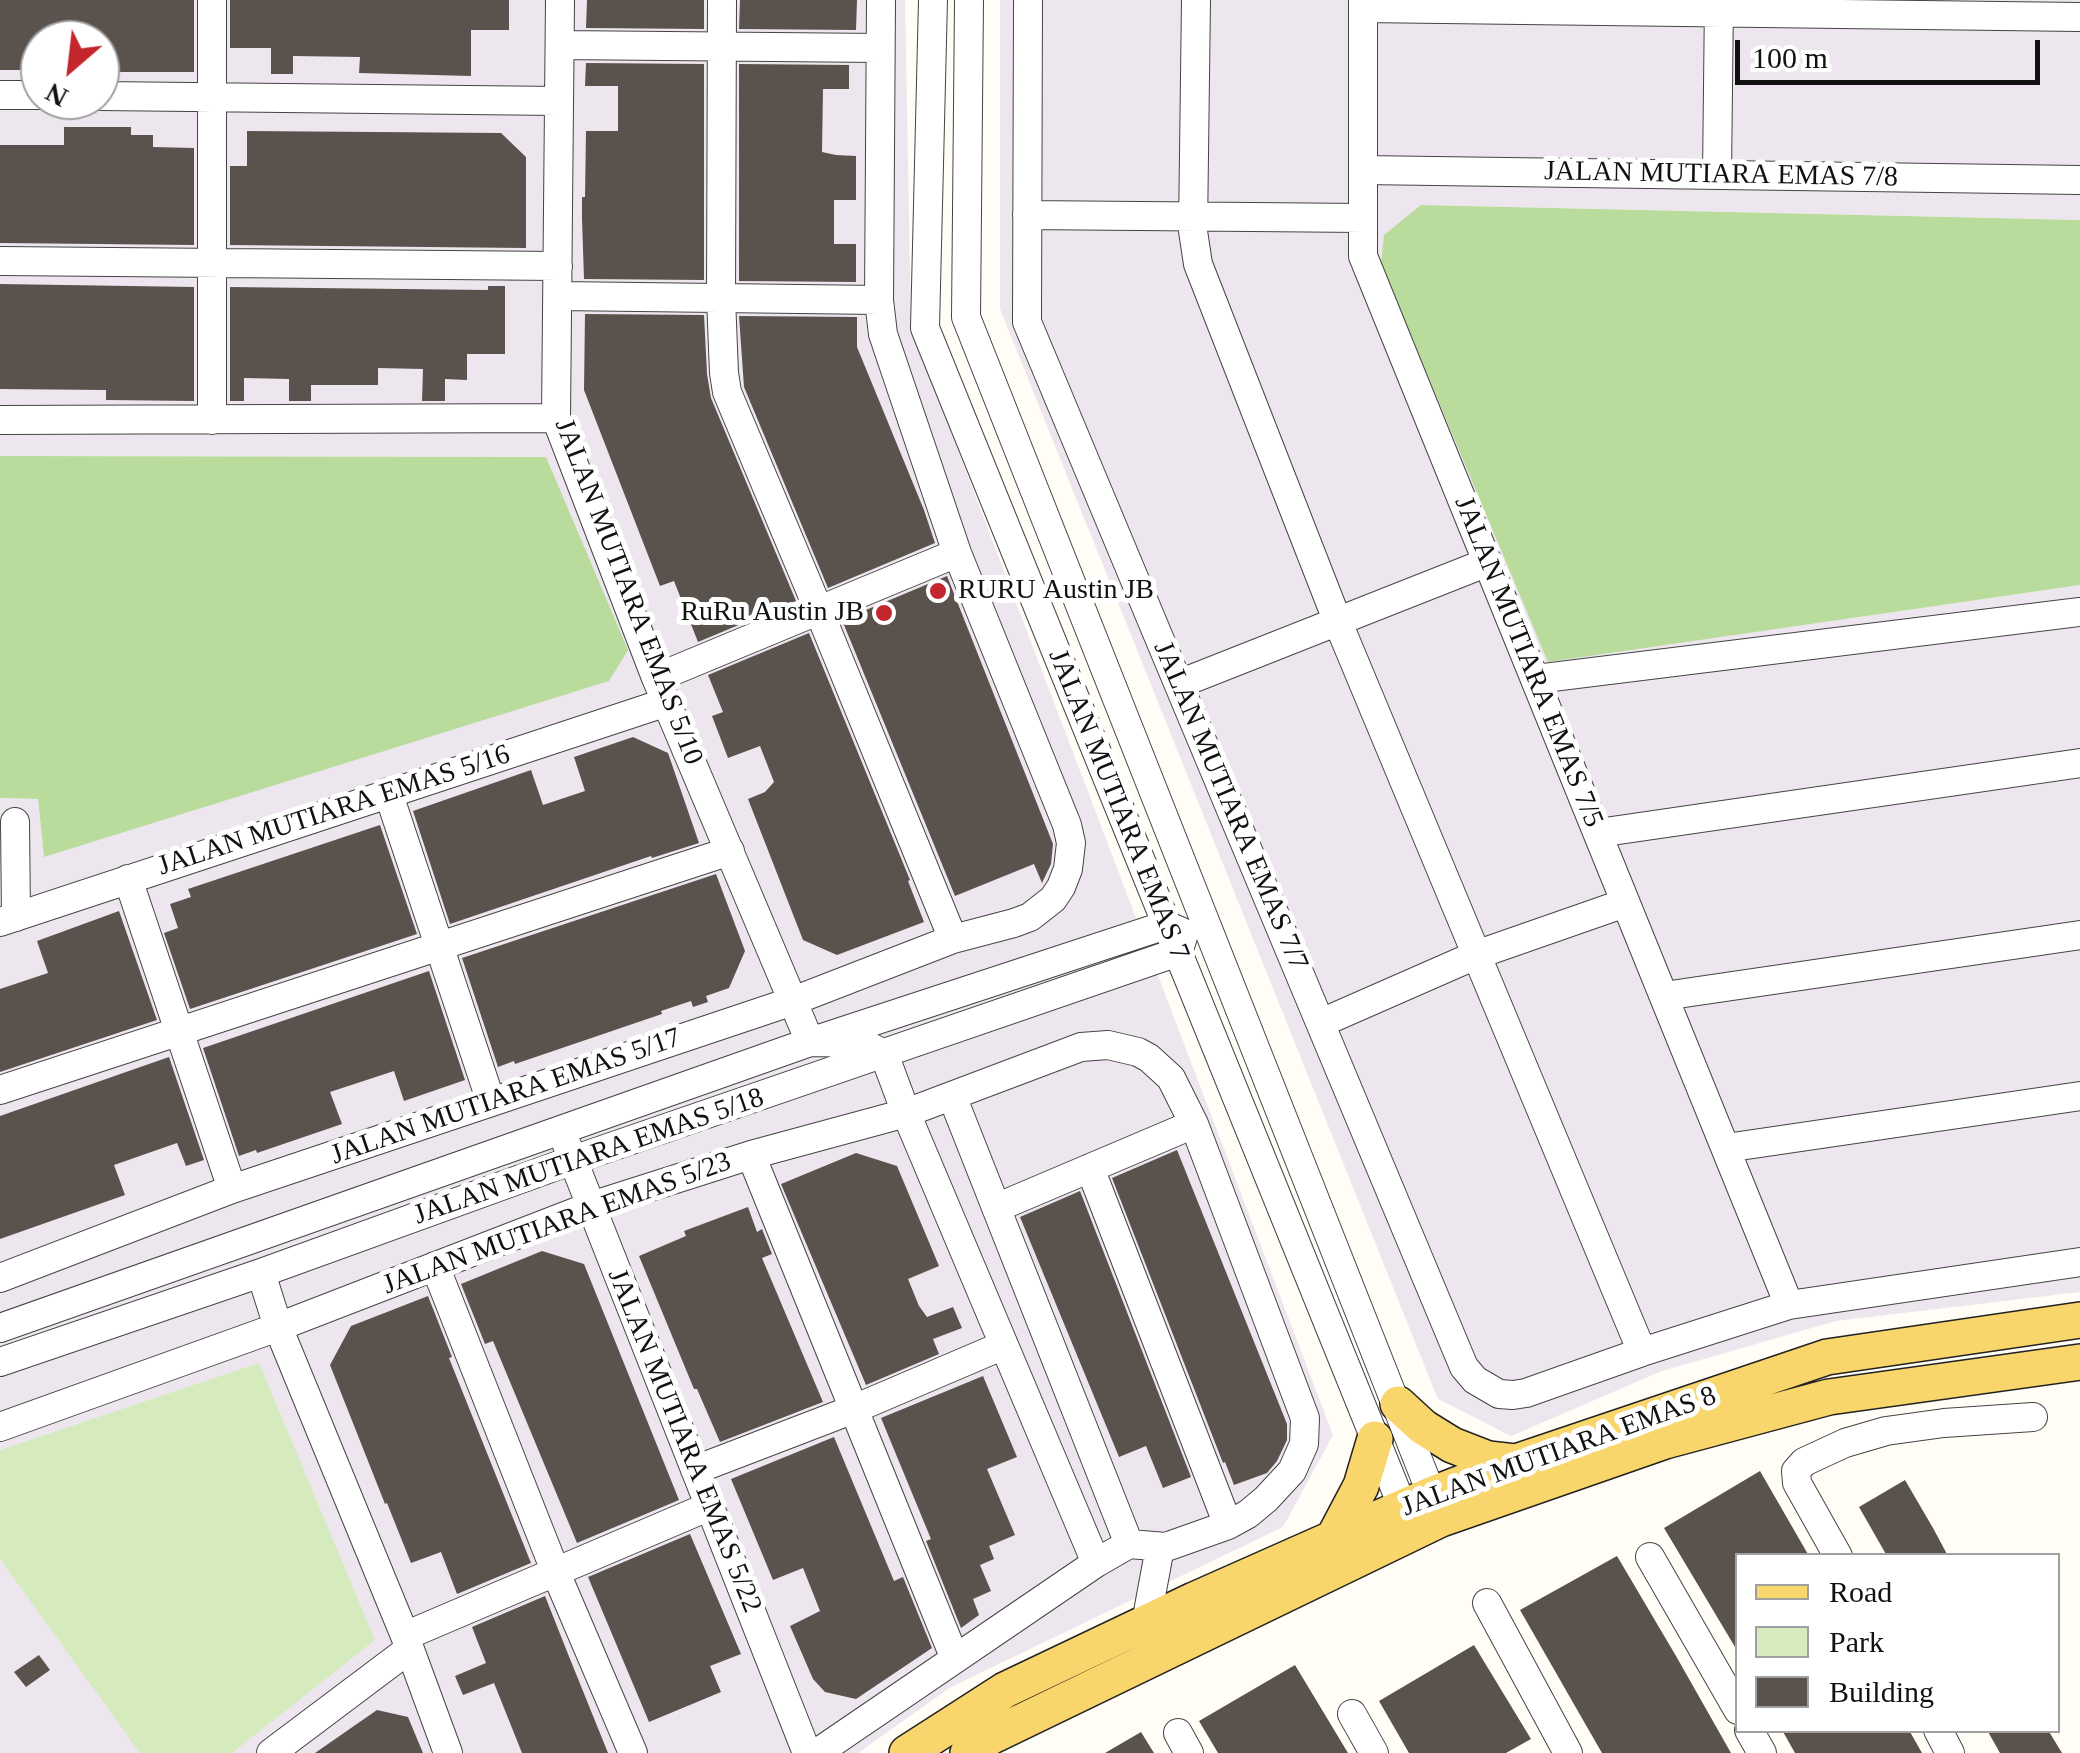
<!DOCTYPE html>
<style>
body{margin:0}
#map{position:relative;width:2080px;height:1753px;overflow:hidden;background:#fffdf5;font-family:Georgia,serif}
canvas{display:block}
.legend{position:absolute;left:1735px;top:1553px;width:325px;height:180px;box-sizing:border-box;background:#fff;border:2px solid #a0a0a0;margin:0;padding:12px 18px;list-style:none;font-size:30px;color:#111}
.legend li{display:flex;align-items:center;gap:20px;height:50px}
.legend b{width:50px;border:2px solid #a0a0a0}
.north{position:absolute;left:20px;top:20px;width:100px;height:100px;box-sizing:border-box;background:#fff;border:2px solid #a0a0a0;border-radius:50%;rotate:208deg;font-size:28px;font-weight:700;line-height:40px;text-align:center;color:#111}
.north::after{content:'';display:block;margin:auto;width:35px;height:45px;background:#c4262e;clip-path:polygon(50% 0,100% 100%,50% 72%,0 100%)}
.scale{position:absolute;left:1735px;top:40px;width:305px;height:45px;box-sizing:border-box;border:5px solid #111;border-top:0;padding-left:12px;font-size:30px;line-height:35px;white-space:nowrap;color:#111;-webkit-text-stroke:8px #fff;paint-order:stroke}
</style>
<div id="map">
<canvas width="2080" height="1753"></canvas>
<ul class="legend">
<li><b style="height:12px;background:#f9d66b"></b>Road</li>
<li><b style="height:28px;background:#d5ebbd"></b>Park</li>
<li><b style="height:28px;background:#5a524d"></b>Building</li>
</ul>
<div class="north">N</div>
<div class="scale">100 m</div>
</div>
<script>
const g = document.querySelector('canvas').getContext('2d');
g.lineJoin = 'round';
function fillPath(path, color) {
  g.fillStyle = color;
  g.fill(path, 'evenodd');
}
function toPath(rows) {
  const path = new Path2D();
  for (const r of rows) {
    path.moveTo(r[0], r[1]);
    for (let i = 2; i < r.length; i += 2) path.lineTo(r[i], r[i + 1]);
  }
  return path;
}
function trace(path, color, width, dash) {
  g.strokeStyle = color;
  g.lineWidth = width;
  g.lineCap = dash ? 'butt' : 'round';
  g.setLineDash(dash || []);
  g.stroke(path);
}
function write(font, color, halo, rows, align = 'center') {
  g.font = font + ' Georgia,serif';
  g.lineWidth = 10;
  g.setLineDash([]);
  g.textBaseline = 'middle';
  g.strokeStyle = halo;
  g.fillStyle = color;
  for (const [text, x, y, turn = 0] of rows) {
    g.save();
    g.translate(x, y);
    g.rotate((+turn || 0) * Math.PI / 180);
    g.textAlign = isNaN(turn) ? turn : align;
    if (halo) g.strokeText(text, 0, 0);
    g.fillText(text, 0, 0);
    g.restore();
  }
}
fillPath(toPath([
 [0,0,905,0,911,327,1333,1435,1283,1527,951,1687,858,1753,0,1753,0,798,38,799,44,856,546,457,0,456],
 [40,40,100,40,100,100,40,100],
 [1000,0,2080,0,2080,220,1421,205,1548,661,2080,585,2080,1292,1836,1321,1662,1371,1511,1436,1438,1399,1000,309]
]), '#eee6ef');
fillPath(toPath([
 [259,1363,375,1640,232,1753,140,1753,0,1559,0,1450]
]), '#d5ebbd');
fillPath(toPath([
 [1421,205,2080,220,2080,585,1548,662,1381,264,1384,235],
 [0,456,546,457,628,650,609,681,44,857,38,799,0,798]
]), '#b9dc9c');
fillPath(toPath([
 [0,0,194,0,194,72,100,72,100,40,40,40,40,70,0,70],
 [230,0,509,0,509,30,471,30,471,76,359,73,360,57,293,56,293,74,271,74,271,48,230,48],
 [587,0,704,0,704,29,586,28],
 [740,0,857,0,856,30,739,29],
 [586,63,704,64,704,280,584,279,582,219,582,197,585,197,586,131,618,131,618,86,585,86],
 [739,64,849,65,849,89,823,89,822,152,836,155,856,156,856,200,834,200,834,244,856,244,856,282,739,281],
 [64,127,131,127,131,135,153,135,153,147,194,148,194,245,0,243,0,145,64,145],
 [247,131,501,133,526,157,526,248,230,245,230,166,247,166],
 [0,284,194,287,194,401,106,400,106,390,0,389],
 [488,286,505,286,505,354,467,354,467,380,445,379,445,401,422,401,423,369,378,368,378,385,311,385,311,401,289,401,289,379,244,378,244,401,230,401,230,287,488,290],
 [585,314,704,315,707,374,711,398,796,601,698,642,674,581,660,586,584,390],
 [739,316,857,317,857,347,924,510,935,543,828,588,744,387],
 [947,576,1053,844,1051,864,1042,883,1034,864,955,896,842,620],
 [809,633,910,880,908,881,924,922,837,955,803,940,748,799,765,792,774,782,760,746,728,758,712,716,723,712,708,675],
 [633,737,668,753,699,843,652,858,651,856,450,924,413,811,531,770,543,805,585,791,574,757],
 [380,825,417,934,190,1009,164,933,178,928,170,904,191,897,188,889],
 [716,874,745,951,729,988,706,996,708,1002,693,1007,691,1001,661,1011,662,1014,515,1064,514,1061,498,1067,462,958],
 [119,911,157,1020,0,1072,0,989,48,973,37,941],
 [429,971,465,1080,404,1101,394,1071,330,1092,342,1124,257,1153,256,1150,239,1156,203,1048],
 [169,1057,204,1160,186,1166,177,1143,114,1165,125,1195,0,1239,0,1116],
 [1177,1150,1287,1424,1287,1440,1277,1461,1267,1473,1234,1485,1225,1462,1223,1463,1112,1178],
 [856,1153,897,1166,939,1266,908,1279,919,1306,927,1317,953,1307,962,1328,933,1339,939,1354,866,1385,781,1184],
 [1080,1191,1191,1477,1163,1488,1146,1446,1119,1457,1020,1217],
 [748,1207,757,1232,762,1229,772,1254,762,1258,823,1402,720,1442,697,1389,694,1389,639,1256,686,1236,684,1231],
 [542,1251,584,1264,679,1500,577,1543,493,1341,485,1344,461,1284],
 [428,1296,452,1357,449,1358,531,1563,457,1594,441,1552,411,1563,387,1503,385,1504,330,1365,351,1326],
 [983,1376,1017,1457,987,1469,1015,1535,989,1546,994,1559,980,1565,991,1591,973,1599,979,1615,961,1628,926,1541,931,1539,881,1418],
 [834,1437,894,1581,903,1577,932,1648,856,1699,825,1692,813,1679,790,1626,820,1611,803,1568,773,1580,731,1479],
 [1760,1471,1809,1556,1738,1556,1738,1652,1664,1528],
 [1905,1480,1933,1528,1948,1556,1887,1556,1859,1507],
 [690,1534,741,1654,710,1666,721,1692,649,1722,588,1577],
 [1617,1556,1676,1656,1731,1753,1602,1753,1587,1727,1520,1610],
 [545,1596,568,1654,608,1753,522,1753,494,1683,463,1695,455,1676,486,1663,472,1627],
 [1474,1645,1531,1739,1506,1753,1409,1753,1379,1701],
 [39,1655,50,1670,26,1687,14,1672],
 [1295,1665,1348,1753,1218,1753,1199,1721],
 [377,1710,408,1717,423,1753,315,1753],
 [1782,1730,1909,1730,1922,1753,1795,1753],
 [1987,1730,2048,1730,2062,1753,2000,1753],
 [1141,1732,1154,1753,1105,1753]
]), '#5a524d');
const minor = toPath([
 [560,0,556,418,656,678,810,1042,863,1043,884,1054,906,1113,1096,1563],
 [722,0,721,298,724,373,727,392,819,611,953,939],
 [933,0,925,328,1410,1525],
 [969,0,966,317,1439,1513],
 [1028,0,1027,322,1464,1367,1475,1380,1499,1394,1513,1395,1526,1393,1642,1352,1789,1305,2080,1262],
 [1196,0,1193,231,1198,264,1337,620,1642,1352],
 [1363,0,1363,256,1789,1305],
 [1363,8,2080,17],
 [560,45,880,48],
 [0,95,40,95],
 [100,96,559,101],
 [1363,170,2080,180],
 [1717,175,1719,0],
 [1027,215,1363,218],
 [0,261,558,266],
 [558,296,879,300],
 [0,420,556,418],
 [212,420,212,0],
 [656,678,957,553],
 [1536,679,2080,612],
 [1179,684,1488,562],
 [388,792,491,1102],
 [15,822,16,917],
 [1598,833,2080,763],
 [128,879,232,1189],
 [0,922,667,702],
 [1664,996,2080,935],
 [1321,1023,1476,955,1625,903],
 [0,1090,730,851],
 [952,1096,1129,1544],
 [567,1145,807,1753],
 [1726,1148,2080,1096],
 [751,1155,955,1659],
 [1090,1168,1228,1525],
 [996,1208,1194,1124],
 [435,1266,556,1573,633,1753],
 [261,1273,278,1327,405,1636,448,1753],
 [0,1278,232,1189,793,1001,953,939,1014,923,1030,917,1053,899,1061,887,1068,869,1071,843,1067,825,957,553,883,334,879,300,881,0],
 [0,1328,810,1042,1166,925,1182,932],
 [0,1362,261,1273,573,1160,1178,952,1183,937],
 [0,1427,278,1327,591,1206,751,1155,906,1113,1081,1047,1108,1045,1138,1052,1149,1058,1171,1078,1194,1124,1305,1418,1304,1444,1292,1471,1266,1499,1248,1514,1228,1525,1166,1547,1129,1544,1096,1563,817,1753],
 [695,1470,854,1409,1004,1345],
 [1838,1556,1797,1483,1796,1471,1804,1462,1845,1443,1886,1431,1944,1423,2033,1417],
 [1650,1557,1738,1710],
 [1487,1603,1568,1753],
 [1146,1623,1160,1547],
 [405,1636,710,1506],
 [1352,1714,1374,1753],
 [1749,1730,1762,1753],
 [1938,1730,1950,1753],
 [1178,1733,1189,1753],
 [271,1753,408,1650]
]);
const major = toPath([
 [1398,1404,1423,1427,1452,1445,1488,1459,1515,1462],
 [1333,1539,1361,1486,1375,1439],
 [907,1753,1005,1690,1194,1600,1433,1494,1516,1462,1827,1357,2080,1320],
 [968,1753,990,1737,1441,1519,1665,1441,1829,1397,2080,1362]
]);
trace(minor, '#444', 30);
trace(major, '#222', 38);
trace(minor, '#fff', 28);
trace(major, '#f9d66b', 35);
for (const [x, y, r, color] of [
 [938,591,10,"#c4262e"],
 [884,613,10,"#c4262e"]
]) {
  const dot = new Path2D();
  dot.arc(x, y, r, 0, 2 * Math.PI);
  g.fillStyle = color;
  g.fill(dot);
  trace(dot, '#fff', 4);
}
write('28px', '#111', '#fff', [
 ["JALAN MUTIARA EMAS 7/8",1721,175,1],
 ["JALAN MUTIARA EMAS 5/10",628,592,69],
 ["JALAN MUTIARA EMAS 7/5",1528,662,68],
 ["JALAN MUTIARA EMAS 7",1118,805,68],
 ["JALAN MUTIARA EMAS 7/7",1230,806,67],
 ["JALAN MUTIARA EMAS 5/16",334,811,-18],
 ["JALAN MUTIARA EMAS 5/17",506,1097,-19],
 ["JALAN MUTIARA EMAS 5/18",589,1157,-19],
 ["JALAN MUTIARA EMAS 5/23",557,1224,-20],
 ["JALAN MUTIARA EMAS 5/22",684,1441,68],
 ["JALAN MUTIARA EMAS 8",1559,1452,-20]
]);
write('28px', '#111', '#fff', [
 ["RURU Austin JB",958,591],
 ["RuRu Austin JB",864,613,"right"]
], 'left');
</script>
